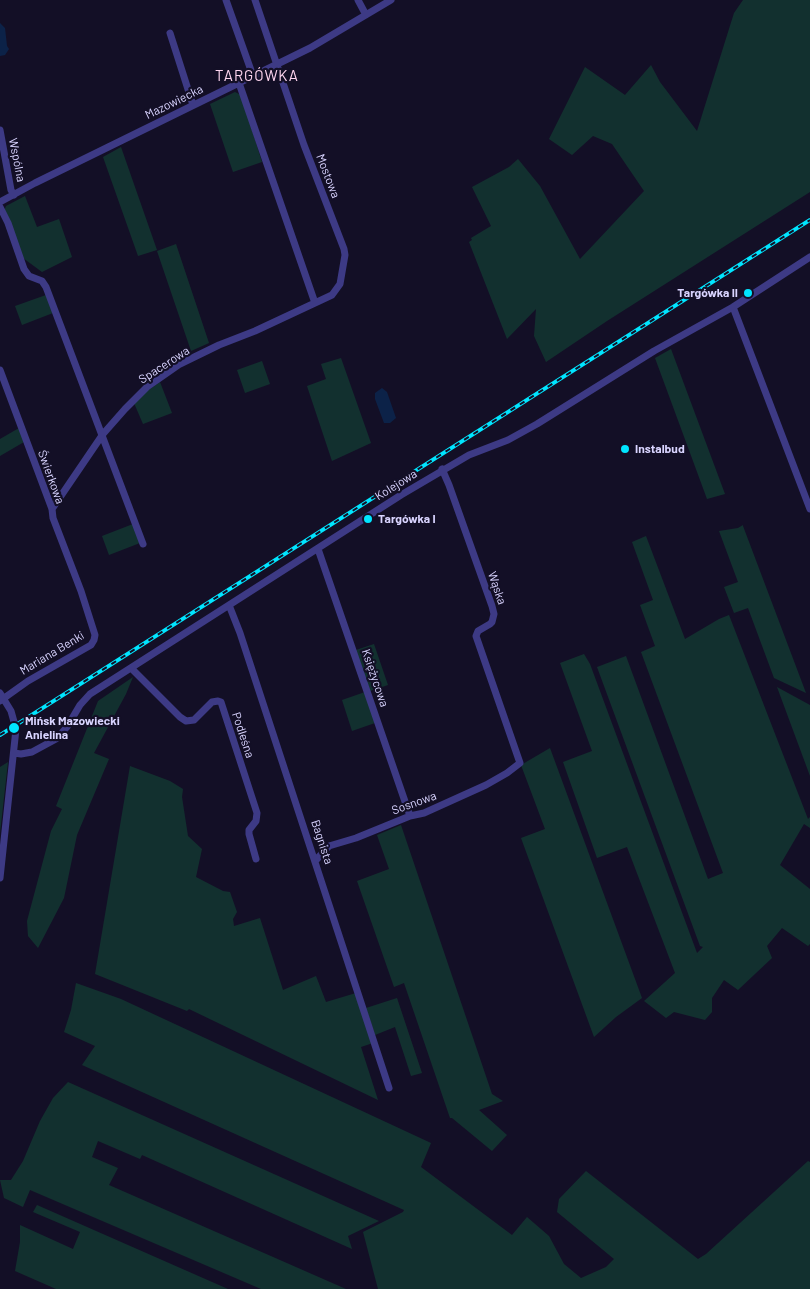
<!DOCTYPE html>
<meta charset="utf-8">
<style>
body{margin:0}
canvas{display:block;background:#130f26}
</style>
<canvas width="810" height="1289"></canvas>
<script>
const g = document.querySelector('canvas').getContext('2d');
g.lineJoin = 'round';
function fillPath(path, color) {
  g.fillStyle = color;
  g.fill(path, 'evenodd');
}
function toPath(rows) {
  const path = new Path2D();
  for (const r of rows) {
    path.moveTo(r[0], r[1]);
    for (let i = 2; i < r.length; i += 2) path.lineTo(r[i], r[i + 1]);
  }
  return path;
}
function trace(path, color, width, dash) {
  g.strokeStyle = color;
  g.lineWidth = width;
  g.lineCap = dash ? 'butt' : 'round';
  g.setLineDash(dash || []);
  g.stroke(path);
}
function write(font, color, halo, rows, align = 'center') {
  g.font = font + ' Barlow,sans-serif';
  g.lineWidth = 4.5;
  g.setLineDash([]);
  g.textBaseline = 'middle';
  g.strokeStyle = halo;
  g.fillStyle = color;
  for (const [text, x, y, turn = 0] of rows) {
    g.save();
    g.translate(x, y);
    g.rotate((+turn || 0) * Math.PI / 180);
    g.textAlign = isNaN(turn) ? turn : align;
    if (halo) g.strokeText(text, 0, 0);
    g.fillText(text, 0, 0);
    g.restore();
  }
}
fillPath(toPath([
 [743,0,810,0,810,192,607,321,546,362,534,336,536,309,507,339,469,242,472,240,471,238,491,226,472,187,509,167,518,159,540,186,580,259,644,191,612,144,593,136,572,155,549,139,585,67,625,95,651,65,660,82,697,131,734,13],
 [235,92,241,95,262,162,233,172,210,104],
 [121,147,157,250,138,256,103,157],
 [25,196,37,227,59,219,72,257,42,272,23,258,4,211,6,206],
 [176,244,209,343,191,351,157,251],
 [46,295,53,313,22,325,15,306],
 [671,349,725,494,707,499,655,358],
 [341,358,371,443,332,461,307,386,326,379,321,364],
 [262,361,270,384,245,393,237,370],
 [160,382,172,413,143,424,134,403,144,393],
 [19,428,24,442,0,456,0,439],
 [133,524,140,543,109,555,102,536],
 [743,525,743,526,806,693,774,678,748,608,734,613,724,587,738,582,719,531,738,528],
 [646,536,685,639,719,619,729,615,808,819,810,817,810,828,804,824,780,865,810,889,810,944,808,946,782,928,767,946,772,958,738,990,724,980,712,998,712,1012,705,1020,674,1012,666,1018,644,1001,675,973,627,847,597,858,563,762,592,751,560,663,584,654,590,664,697,953,703,947,700,946,597,667,626,656,708,879,723,873,641,652,655,646,640,605,653,600,632,542],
 [374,644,388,685,370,691,356,650],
 [133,677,126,694,94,753,109,759,77,835,64,898,38,948,28,936,27,921,51,831,62,809,56,806,98,701],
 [777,687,810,705,810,776],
 [365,692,375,723,352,731,342,700],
 [550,748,642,998,616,1017,594,1037,521,838,545,829,521,765],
 [8,762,0,833,0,767],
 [130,766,170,781,183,789,182,797,188,836,202,849,196,877,223,891,230,892,237,912,233,919,234,926,260,918,283,990,316,976,326,1002,356,993,373,1043,361,1047,378,1100,189,1009,187,1011,95,974],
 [401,825,492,1094,503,1101,479,1110,507,1135,492,1151,452,1118,450,1118,404,983,394,987,357,881,389,869,377,835],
 [76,983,121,999,431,1143,421,1167,512,1235,527,1217,549,1236,564,1264,581,1278,606,1267,614,1259,557,1212,559,1199,586,1171,698,1259,706,1254,808,1161,810,1162,810,1289,378,1289,363,1232,403,1212,404,1210,82,1065,95,1046,64,1032,71,1010],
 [397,998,422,1073,411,1076,395,1027,375,1035,366,1008],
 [68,1082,379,1221,348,1236,352,1249,142,1155,140,1159,98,1141,92,1157,118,1168,109,1185,346,1289,261,1289,30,1190,23,1207,4,1198,0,1180,11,1180,23,1161,40,1121,53,1098],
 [37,1205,228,1289,229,1289,56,1289,15,1271,20,1242,20,1225,73,1249,80,1232,33,1212]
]), '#12302f');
fillPath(toPath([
 [0,23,5,28,7,46,9,49,5,55,0,56],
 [382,388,387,392,396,418,390,423,384,423,375,399,375,393]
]), '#0c2248');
trace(toPath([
 [226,0,253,76],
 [358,0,366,15],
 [170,33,193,105],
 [239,83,315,303],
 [0,130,11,190,14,195],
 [0,202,35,183,310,48,391,0],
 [0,207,8,223,24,269,29,276,42,281,46,287,143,544],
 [733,307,810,509],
 [0,370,52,509,53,518,81,591,95,635,94,640,91,645,28,681,0,701],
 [52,509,103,434,125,409,147,387,180,364,219,345,255,331,332,295,340,284,345,255,344,249,304,145,255,0],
 [318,549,410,816],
 [229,605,240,633,389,1088],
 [131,668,180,717,186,721,194,720,212,702,218,701,221,702,257,813,256,821,249,830,249,834,256,859],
 [0,693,11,711,16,729,0,878],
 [14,753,21,754,32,752,56,739,67,727,80,705,90,694,401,495,469,455,508,440,537,424,654,351,733,307,810,257],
 [316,860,329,846,356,838,410,816,424,813,486,785,507,773,520,763,476,636,478,631,490,624,492,622,494,614,492,606,449,485,442,469]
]), '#3d3a85', 7);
const rail = toPath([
 [0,735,810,220]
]);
trace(rail, '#00e5ff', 4);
trace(rail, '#130f26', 2, [5.5]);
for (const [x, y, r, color] of [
 [748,293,5,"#00e5ff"],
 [625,449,5,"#00e5ff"],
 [368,519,5,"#00e5ff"],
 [14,728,6,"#00e5ff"]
]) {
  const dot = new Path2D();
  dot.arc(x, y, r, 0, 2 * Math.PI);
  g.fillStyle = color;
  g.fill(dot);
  trace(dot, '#130f26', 2);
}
write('12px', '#d9d4ff', '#130f26', [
 ["Mazowiecka",174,102,-26],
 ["Wspólna",17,160,79],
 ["Mostowa",328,176,69],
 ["Spacerowa",164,365,-33],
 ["Świerkowa",51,477,70],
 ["Kolejowa",396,485,-32],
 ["Wąska",497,588,71],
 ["Mariana Benki",52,653,-31],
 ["Księżycowa",375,678,71],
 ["Podleśna",243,735,72],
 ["Sosnowa",414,803,-20],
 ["Bagnista",322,842,72]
]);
write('bold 12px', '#d9d4ff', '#130f26', [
 ["Targówka II",738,293,"right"],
 ["Instalbud",635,449],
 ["Targówka I",378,519],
 ["Mińsk Mazowiecki",25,721],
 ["Anielina",25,735]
], 'left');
g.letterSpacing = '1px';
write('15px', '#ffd6f0', '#130f26', [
 ["TARGÓWKA",257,76]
]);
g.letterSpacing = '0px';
</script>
